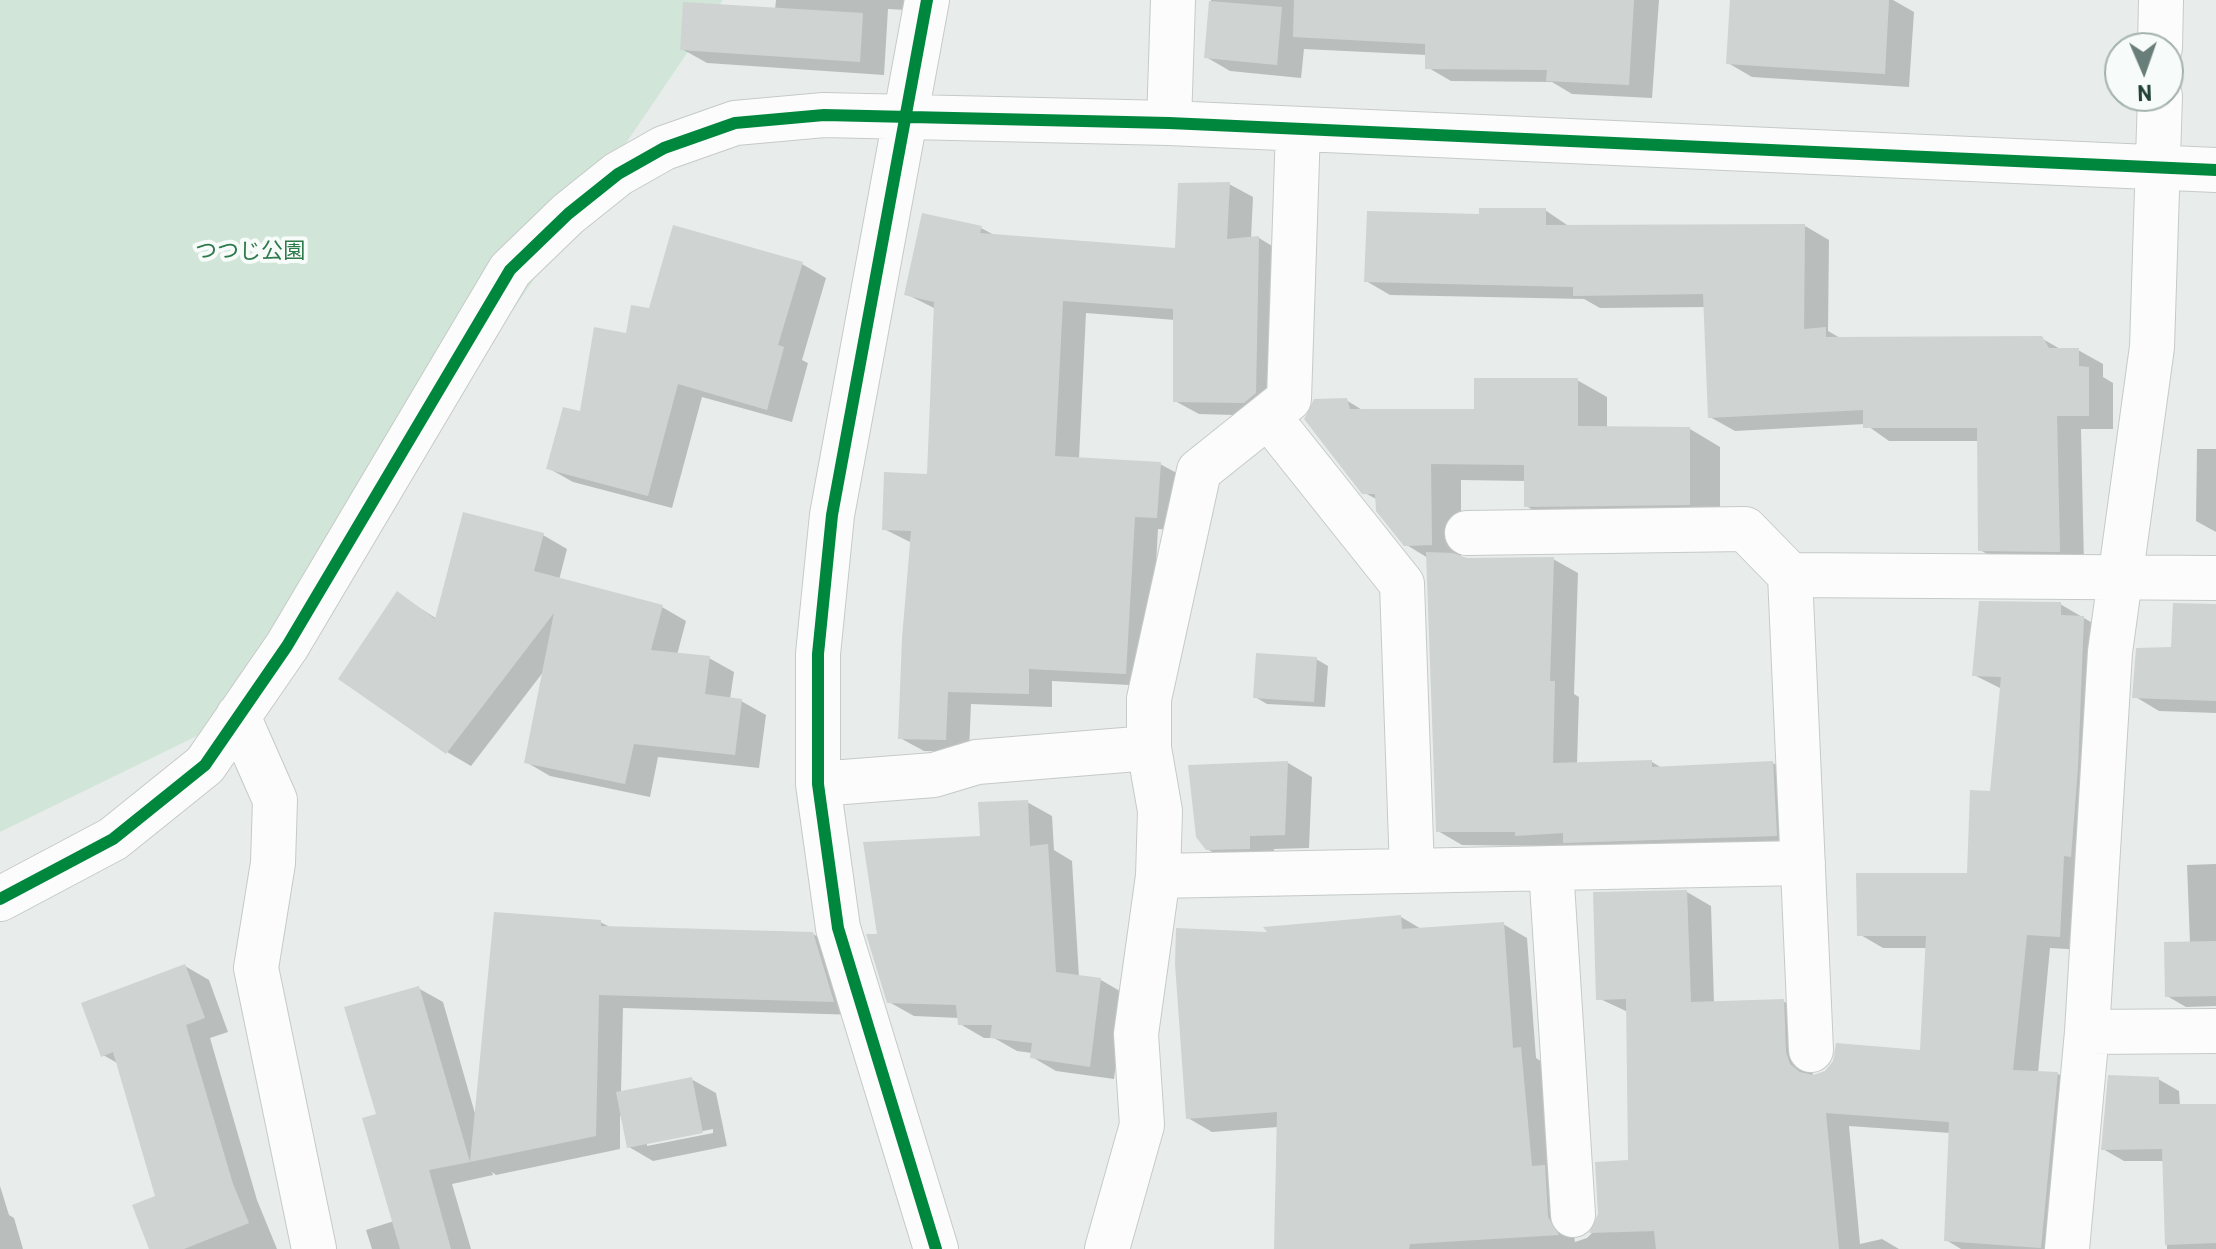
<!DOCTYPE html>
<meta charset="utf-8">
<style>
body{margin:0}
#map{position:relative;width:2216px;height:1249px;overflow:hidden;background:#e8edeb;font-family:Barlow,sans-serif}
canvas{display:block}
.north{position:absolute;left:2104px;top:32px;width:80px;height:80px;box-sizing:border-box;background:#f7fbf9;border:2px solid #a3b1ad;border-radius:50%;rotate:178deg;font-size:22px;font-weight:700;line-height:32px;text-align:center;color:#24423a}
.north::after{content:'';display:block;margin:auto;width:28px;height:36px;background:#697e78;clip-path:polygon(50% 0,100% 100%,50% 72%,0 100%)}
</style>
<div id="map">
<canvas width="2216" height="1249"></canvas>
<div class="north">N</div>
</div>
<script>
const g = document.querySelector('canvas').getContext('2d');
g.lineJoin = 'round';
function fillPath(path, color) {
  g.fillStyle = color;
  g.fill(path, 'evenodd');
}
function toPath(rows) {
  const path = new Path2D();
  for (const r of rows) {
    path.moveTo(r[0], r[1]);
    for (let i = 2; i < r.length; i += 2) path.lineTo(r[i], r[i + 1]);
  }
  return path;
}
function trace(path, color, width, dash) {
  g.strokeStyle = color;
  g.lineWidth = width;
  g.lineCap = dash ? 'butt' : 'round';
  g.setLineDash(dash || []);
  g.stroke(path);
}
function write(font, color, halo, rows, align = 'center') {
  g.font = font + ' Barlow,"Noto Sans JP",sans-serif';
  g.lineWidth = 8;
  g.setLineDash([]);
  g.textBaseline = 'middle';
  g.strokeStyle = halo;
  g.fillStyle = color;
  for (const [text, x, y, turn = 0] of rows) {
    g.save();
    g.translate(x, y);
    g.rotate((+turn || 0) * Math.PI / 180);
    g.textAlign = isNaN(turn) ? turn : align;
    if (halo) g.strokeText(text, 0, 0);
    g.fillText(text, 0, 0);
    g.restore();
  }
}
fillPath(toPath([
 [0,0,723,0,238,716,0,832]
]), '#d1e6d8');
fillPath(toPath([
 [776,0,907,0,906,10,888,9,884,75,707,63,682,49,775,10],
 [1211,0,1659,0,1652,98,1572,94,1552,82,1451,81,1427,67,1427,55,1304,49,1301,78,1230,71,1206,57],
 [1732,0,1893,0,1914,12,1909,87,1752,77,1728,63],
 [1229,184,1253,197,1251,239,1259,238,1282,252,1268,416,1199,414,1175,401,1175,320,1086,313,1079,459,1160,464,1184,477,1180,531,1158,529,1149,686,1052,681,1052,707,971,704,969,752,924,751,900,738,912,543,884,529,929,476,936,309,906,294,981,228,996,236,1177,251],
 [1545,210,1570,227,1805,226,1829,240,1828,331,1842,339,2041,338,2062,350,2078,350,2103,364,2103,377,2113,383,2113,429,2081,429,2084,565,2005,564,1980,550,1979,441,1889,441,1865,424,1735,431,1710,417,1705,307,1600,308,1584,299,1390,295,1366,281,1481,216],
 [802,264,826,278,802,360,808,363,792,422,702,397,672,508,573,482,548,468,651,310],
 [1577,380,1607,397,1607,428,1690,429,1720,447,1720,521,1556,523,1526,506,1526,481,1461,480,1461,558,1553,559,1578,573,1574,694,1579,697,1577,764,1652,762,1662,768,1773,763,1797,777,1800,849,1462,845,1438,831,1428,558,1405,544,1378,500,1363,492,1346,400,1364,411,1476,411],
 [2197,449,2216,449,2216,532,2196,521],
 [543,535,567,549,559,580,662,607,686,621,677,655,709,658,734,672,730,699,741,701,766,715,759,768,658,757,650,797,550,776,526,762,544,671,471,766,447,752,398,594,437,619],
 [2060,604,2108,632,2084,950,2050,948,2038,1073,2058,1074,2082,1088,2065,1249,1961,1249,1946,1240,1950,1133,1849,1126,1860,1244,1882,1239,1899,1249,1276,1249,1278,1127,1212,1132,1188,1118,1271,934,1401,917,1423,930,1503,924,1527,938,1536,1058,1544,1063,1575,1242,1587,1238,1597,1228,1630,1162,1628,1012,1598,998,1687,892,1711,906,1714,1003,1783,1001,1807,1015,1813,1077,1922,1052,1928,948,1883,948,1859,934,1969,875,1992,793,2002,689,1974,675],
 [2216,606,2216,713,2159,711,2134,696,2173,649],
 [1316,659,1328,666,1325,707,1267,704,1255,697],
 [1288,763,1312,777,1309,848,1274,849,1274,862,1232,863,1207,849,1191,767],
 [1027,802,1052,816,1054,850,1072,861,1079,977,1101,980,1125,994,1114,1079,1056,1071,1032,1057,1032,1053,1017,1051,994,1038,984,1038,960,1024,959,1018,914,1016,889,1002,880,936,982,838],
 [2216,864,2216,1006,2186,1007,2167,996,2190,943,2187,865],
 [600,922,612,928,813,934,838,949,858,1015,623,1008,621,1093,691,1079,716,1093,727,1146,653,1161,629,1147,620,1114,620,1149,496,1175,492,1172,493,1175,452,1184,471,1249,372,1249,366,1230,394,1221,378,1115,418,988,443,1002,476,1117],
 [713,1129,713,1133,647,1146,647,1142],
 [185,966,209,980,228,1032,210,1038,257,1200,277,1249,151,1249,157,1197,119,1064,103,1055],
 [2158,1079,2179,1091,2180,1106,2216,1106,2216,1249,2167,1249,2164,1161,2124,1161,2103,1149],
 [0,1186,9,1215,14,1218,23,1249,0,1249]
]), '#0003');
fillPath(toPath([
 [1294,0,1634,0,1629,85,1546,81,1547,70,1425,69,1425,44,1293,37],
 [1730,0,1889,0,1885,74,1726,64],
 [1209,1,1282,7,1277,65,1204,58],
 [683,2,863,13,860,62,680,50],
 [1230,182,1227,239,1259,236,1256,393,1244,403,1173,402,1173,309,1063,301,1055,456,1161,462,1157,518,1135,517,1126,674,1029,669,1029,694,948,692,946,740,898,739,902,638,911,531,882,530,884,472,927,474,934,302,904,295,922,213,982,226,980,233,1175,248,1178,183],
 [1479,208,1546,208,1546,225,1805,224,1804,329,1826,327,1826,337,2042,336,2049,348,2079,348,2079,366,2089,367,2089,416,2057,416,2060,552,1978,551,1977,428,1863,428,1863,410,1708,418,1703,294,1573,296,1573,287,1364,282,1367,211,1479,214],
 [673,225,803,262,778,345,784,347,767,410,678,384,648,496,546,469,563,407,580,411,594,327,626,333,631,305,649,308],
 [1474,378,1578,378,1578,426,1690,427,1690,505,1524,507,1524,465,1431,464,1432,545,1404,546,1376,511,1375,494,1362,494,1304,419,1314,399,1347,398,1350,409,1474,409],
 [463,512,544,533,534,571,663,605,651,650,710,656,705,694,742,699,735,755,634,744,625,784,524,763,554,613,446,754,338,679,397,591,435,619],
 [1426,552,1453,553,1467,558,1554,557,1550,681,1555,681,1553,763,1652,760,1652,767,1773,761,1777,836,1563,843,1563,833,1515,836,1515,832,1436,832],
 [1979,601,2061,602,2061,615,2084,616,2078,767,2071,857,2064,856,2060,937,2027,935,2013,1070,2058,1072,2041,1248,1944,1241,1949,1122,1826,1113,1839,1249,1656,1249,1654,1231,1589,1233,1598,1214,1595,1162,1628,1160,1626,999,1596,1000,1593,892,1687,890,1691,1002,1784,999,1786,1052,1790,1064,1800,1072,1813,1075,1825,1071,1833,1061,1836,1043,1920,1050,1926,936,1857,936,1856,873,1967,873,1970,790,1990,791,2001,677,1972,676],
 [2173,603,2216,604,2216,701,2132,698,2136,648,2171,647],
 [1256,653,1317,657,1314,702,1253,698],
 [1288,761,1285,835,1250,836,1250,849,1206,850,1196,837,1188,765],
 [1028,800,1030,846,1048,844,1056,972,1101,978,1090,1067,1030,1058,1032,1043,990,1038,992,1025,958,1025,956,1005,887,1003,866,934,877,934,863,842,980,836,978,802],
 [494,912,601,920,601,926,813,932,834,1002,599,995,596,1136,470,1162],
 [1401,915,1402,929,1504,922,1513,1048,1521,1047,1532,1166,1545,1165,1548,1217,1559,1235,1410,1244,1409,1249,1274,1249,1277,1112,1186,1119,1175,964,1176,928,1267,932,1263,927],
 [2216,941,2216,996,2165,997,2164,942],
 [185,964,205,1018,186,1025,233,1184,249,1223,184,1249,149,1249,132,1205,155,1196,113,1052,101,1057,81,1003],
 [419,986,470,1162,429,1170,451,1249,400,1249,362,1118,376,1114,344,1007],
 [2108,1075,2159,1077,2159,1104,2216,1104,2216,1243,2165,1245,2162,1149,2101,1150],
 [692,1077,703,1133,627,1148,616,1092]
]), '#cfd4d2');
const minor = toPath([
 [927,0,832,515,818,654,818,784,838,928,936,1249],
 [2160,48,2161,0],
 [1169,123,1173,0],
 [1268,416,1402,584,1412,871],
 [1467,533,1745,529,1790,575],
 [238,716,275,800,273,863,256,968,314,1249],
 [818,784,934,775,977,762,1149,748],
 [1551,868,1573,1215],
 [1158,876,1803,863],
 [0,899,113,839,205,765,287,646,510,270,568,214,618,174,664,148,735,123,824,115,1169,123,2216,170],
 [2087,1032,2216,1031],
 [1811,1050,1790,575,2216,578],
 [1107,1249,1142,1125,1136,1034,1158,876,1160,811,1149,748,1149,699,1199,471,1289,399,1298,129],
 [2067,1249,2087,1032,2110,652,2152,347,2160,96]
]);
trace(minor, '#c5cac8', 46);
trace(minor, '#fcfcfc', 44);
trace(toPath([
 [927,0,832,515,818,654,818,784,838,928,936,1249],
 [0,899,113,839,205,765,287,646,510,270,568,214,618,174,664,148,735,123,824,115,1169,123,2216,170]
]), '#00873e', 12);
write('22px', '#2d7a4b', '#f7fbf9', [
 ["つつじ公園",250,251]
]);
</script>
